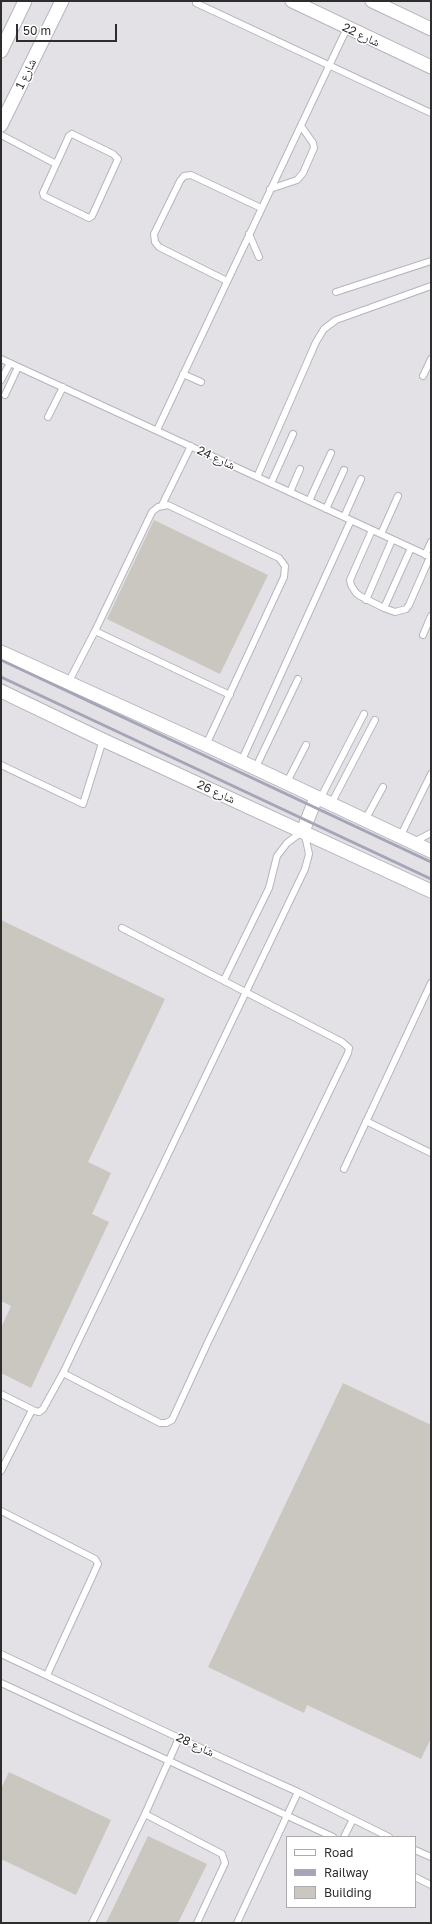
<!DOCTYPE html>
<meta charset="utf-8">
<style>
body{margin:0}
#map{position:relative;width:432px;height:1924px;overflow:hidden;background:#ede9e2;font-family:"Golos Text",sans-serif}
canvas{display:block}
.frame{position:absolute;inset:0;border:2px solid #2d2d2d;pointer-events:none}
.legend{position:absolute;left:286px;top:1836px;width:130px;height:72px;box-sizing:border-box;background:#fff;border:1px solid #ababab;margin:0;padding:5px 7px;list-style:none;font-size:12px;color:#2d2d2d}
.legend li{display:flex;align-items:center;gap:8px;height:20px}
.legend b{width:20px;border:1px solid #ababab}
.scale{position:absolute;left:16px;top:24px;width:101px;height:18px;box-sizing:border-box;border:2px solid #2d2d2d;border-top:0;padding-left:5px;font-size:12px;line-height:14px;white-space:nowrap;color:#2d2d2d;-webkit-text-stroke:3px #fff;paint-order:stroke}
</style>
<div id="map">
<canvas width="432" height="1924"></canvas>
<div class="frame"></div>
<ul class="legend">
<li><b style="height:5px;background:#fff"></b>Road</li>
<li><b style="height:5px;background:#a4a5b5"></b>Railway</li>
<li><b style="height:11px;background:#c9c7bf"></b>Building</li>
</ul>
<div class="scale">50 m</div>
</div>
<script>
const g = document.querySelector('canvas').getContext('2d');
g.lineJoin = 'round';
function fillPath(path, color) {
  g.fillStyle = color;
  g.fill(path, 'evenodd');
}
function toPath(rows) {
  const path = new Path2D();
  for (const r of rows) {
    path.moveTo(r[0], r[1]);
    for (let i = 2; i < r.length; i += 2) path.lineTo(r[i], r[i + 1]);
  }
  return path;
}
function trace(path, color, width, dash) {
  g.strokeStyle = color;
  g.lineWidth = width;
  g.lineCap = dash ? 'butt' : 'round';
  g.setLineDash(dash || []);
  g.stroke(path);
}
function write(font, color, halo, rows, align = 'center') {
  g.font = font + ' "Golos Text","Noto Naskh Arabic",sans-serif';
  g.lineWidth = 3;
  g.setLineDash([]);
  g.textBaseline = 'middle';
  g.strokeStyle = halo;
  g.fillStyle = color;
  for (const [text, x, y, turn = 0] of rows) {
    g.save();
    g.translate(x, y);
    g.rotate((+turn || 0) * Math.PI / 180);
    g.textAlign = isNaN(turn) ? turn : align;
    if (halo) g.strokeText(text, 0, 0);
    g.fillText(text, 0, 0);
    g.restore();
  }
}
fillPath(toPath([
 [1,1,431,1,431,1923,1,1923],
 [287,1837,415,1837,415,1907,287,1907]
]), '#e3e1e6');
fillPath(toPath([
 [154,520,268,575,220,674,107,619],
 [1,920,165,999,88,1162,111,1173,92,1214,109,1222,31,1388,1,1373,1,1328,11,1306,1,1301],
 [343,1383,431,1425,431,1738,421,1759,307,1705,304,1713,208,1667],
 [9,1772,111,1820,76,1895,1,1859,1,1789],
 [148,1836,207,1864,178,1923,106,1923]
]), '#c9c7bf');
const lane = toPath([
 [196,3,431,113],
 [72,134,113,154,118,159,92,216,89,218,44,196,43,193,69,136,72,134],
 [1,135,56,164],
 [270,189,297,180,303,173,314,148,313,143,301,126],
 [249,234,259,257],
 [227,281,159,247,155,242,154,234,180,181,184,176,191,175,261,208],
 [336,292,431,261],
 [1,359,431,557],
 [183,374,201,382],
 [423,376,431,359],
 [1,380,10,363],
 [5,395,18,367],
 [48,417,63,387],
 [157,430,347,28],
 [257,477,316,342,324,329,336,320,431,286],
 [271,483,293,434],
 [290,492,300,469],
 [309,501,331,453],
 [162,505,191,446],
 [326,509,344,470],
 [344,517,361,479],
 [372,530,350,580,351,585,356,593,360,596,384,608,395,612,406,609,409,605,430,557],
 [381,534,398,496],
 [425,555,431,542],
 [366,600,392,540],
 [384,608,411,548],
 [95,631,230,695],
 [423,635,431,616],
 [68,683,95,631,152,512,158,507,168,505,279,558,285,566,284,577,206,745],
 [241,762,351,520],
 [1,765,83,804,103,740],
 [255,769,298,679],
 [286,784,306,745],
 [320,799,364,714],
 [331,804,375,720],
 [365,820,383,787],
 [400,837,431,774],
 [414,842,431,833],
 [366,1121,431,1153],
 [344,1169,431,983],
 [63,1373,160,1423,166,1423,172,1420,208,1342,348,1053,349,1048,342,1042,122,928],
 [1,1394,35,1411,39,1412,43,1409,63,1373,305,869,309,854,306,840,303,831,287,843,277,856,269,888,224,980],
 [1,1471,32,1410],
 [1,1511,95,1559,98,1564,47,1675],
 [1,1654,179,1738,298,1792,389,1837],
 [1,1683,333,1837],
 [145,1814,222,1854,225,1863,197,1923],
 [344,1837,353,1819],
 [415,1850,431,1857],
 [415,1877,431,1885],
 [92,1923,145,1814,179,1738],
 [237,1923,298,1792]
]);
const street = toPath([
 [292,1,431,67],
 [372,1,431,29],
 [1,51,25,1],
 [1,125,62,1],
 [1,652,206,745,431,851],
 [1,691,103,740,431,891],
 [303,831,316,798]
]);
trace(lane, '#b5b5bf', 8);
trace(street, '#b5b5bf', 15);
trace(lane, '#fff', 6);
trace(street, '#fff', 13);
trace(toPath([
 [1,660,431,862],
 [1,677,431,879]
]), '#a4a5b5', 3);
write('12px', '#2d2d2d', '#fff', [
 ["شارع 22",361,35,25],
 ["شارع 1",26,74,-64],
 ["شارع 24",216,458,25],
 ["شارع 26",216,792,24],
 ["شارع 28",195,1745,25]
]);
</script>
